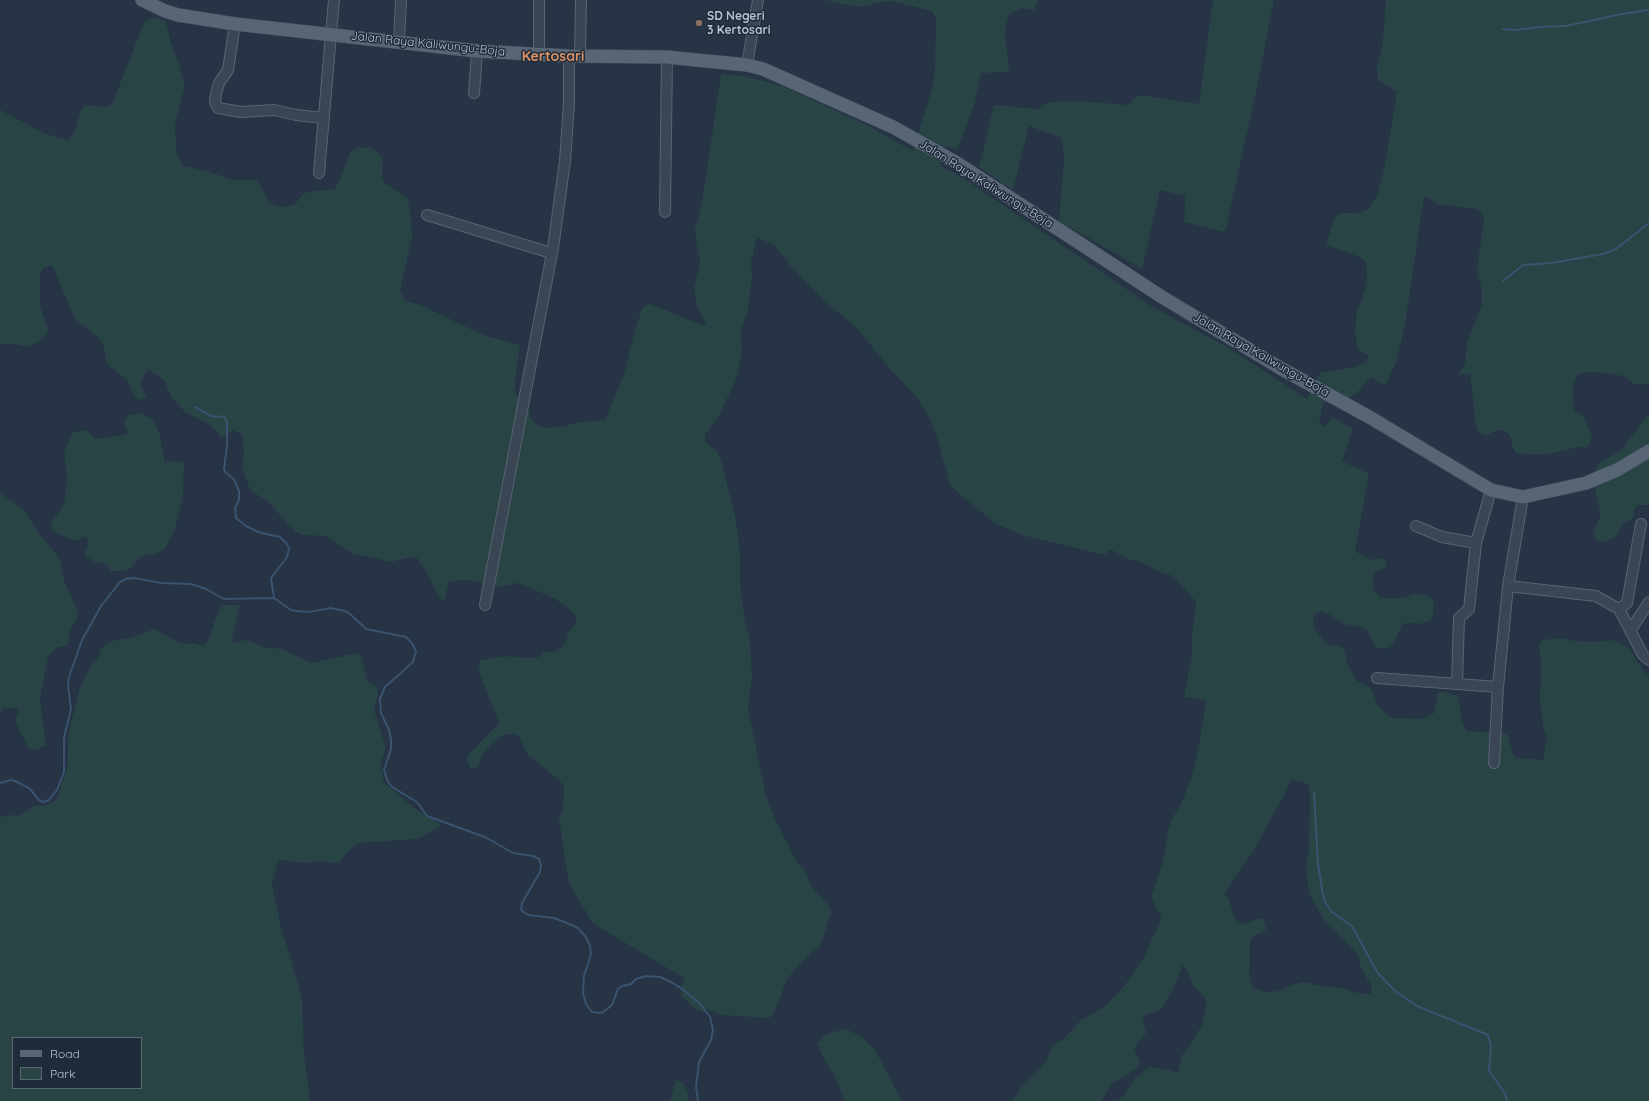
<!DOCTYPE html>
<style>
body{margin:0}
#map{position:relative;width:1649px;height:1101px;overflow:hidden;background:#263445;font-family:Quicksand,sans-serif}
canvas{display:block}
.legend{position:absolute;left:12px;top:1037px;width:130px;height:52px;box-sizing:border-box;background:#1f2b39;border:1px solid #5c6774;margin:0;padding:5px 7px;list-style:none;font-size:12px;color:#b8c1cd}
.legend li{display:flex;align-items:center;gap:8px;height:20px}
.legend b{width:20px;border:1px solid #5c6774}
</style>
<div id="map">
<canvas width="1649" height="1101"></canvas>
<ul class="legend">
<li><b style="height:5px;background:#586574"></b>Road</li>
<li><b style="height:11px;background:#284445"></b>Park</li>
</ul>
</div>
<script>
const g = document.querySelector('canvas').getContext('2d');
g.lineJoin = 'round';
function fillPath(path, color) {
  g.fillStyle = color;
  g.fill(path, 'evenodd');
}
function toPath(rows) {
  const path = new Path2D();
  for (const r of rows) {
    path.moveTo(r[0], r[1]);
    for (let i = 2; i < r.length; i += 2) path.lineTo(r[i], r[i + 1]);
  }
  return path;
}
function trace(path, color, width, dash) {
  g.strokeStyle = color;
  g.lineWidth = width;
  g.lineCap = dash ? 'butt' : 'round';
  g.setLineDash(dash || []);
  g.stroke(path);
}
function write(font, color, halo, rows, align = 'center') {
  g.font = font + ' Quicksand,sans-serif';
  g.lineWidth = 3;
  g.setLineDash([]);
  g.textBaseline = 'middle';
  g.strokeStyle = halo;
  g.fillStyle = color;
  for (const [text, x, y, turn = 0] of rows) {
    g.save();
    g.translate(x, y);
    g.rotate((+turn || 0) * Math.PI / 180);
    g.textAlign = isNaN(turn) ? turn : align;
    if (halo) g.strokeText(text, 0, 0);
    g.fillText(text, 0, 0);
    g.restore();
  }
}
fillPath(toPath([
 [825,0,1038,0,1034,10,1021,8,1009,15,1007,20,1005,34,1009,72,981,73,974,105,957,150,945,146,940,165,968,181,1153,307,1229,348,1307,399,1320,373,1355,367,1366,362,1369,356,1358,350,1355,332,1357,308,1360,305,1367,282,1366,262,1357,256,1326,245,1335,216,1343,213,1359,213,1369,209,1378,193,1384,170,1397,92,1378,80,1377,66,1383,42,1386,0,1649,0,1649,384,1639,385,1632,383,1628,378,1622,376,1606,373,1592,372,1579,374,1575,381,1573,388,1574,411,1580,413,1585,419,1592,437,1590,444,1585,448,1578,447,1549,454,1523,454,1516,453,1512,447,1512,440,1509,434,1503,431,1497,430,1486,436,1480,433,1476,428,1470,374,1458,375,1465,363,1467,342,1482,304,1482,291,1477,271,1484,216,1478,209,1437,204,1424,196,1405,325,1397,360,1385,386,1371,377,1357,393,1347,399,1332,394,1323,404,1319,422,1324,427,1333,417,1353,429,1342,461,1369,474,1355,551,1371,560,1383,558,1386,559,1386,567,1373,573,1373,589,1381,598,1402,598,1415,594,1429,596,1434,602,1433,619,1421,624,1408,623,1402,624,1394,643,1387,649,1378,648,1373,643,1368,631,1362,627,1343,624,1327,613,1320,611,1315,615,1313,621,1314,627,1317,633,1328,645,1341,646,1345,651,1347,664,1357,681,1369,687,1373,692,1378,706,1388,715,1393,718,1422,719,1434,713,1438,693,1444,692,1458,696,1462,721,1467,731,1507,734,1512,752,1516,758,1543,760,1547,737,1544,731,1540,702,1541,665,1539,645,1542,640,1561,638,1574,641,1594,642,1612,640,1618,642,1628,647,1642,669,1649,676,1649,1101,1117,1101,1125,1094,1135,1078,1149,1067,1168,1070,1178,1073,1182,1055,1187,1050,1202,1025,1205,1013,1206,1000,1200,992,1193,986,1188,972,1183,965,1173,989,1163,1007,1158,1011,1145,1015,1142,1020,1146,1033,1137,1044,1134,1051,1138,1057,1140,1064,1136,1069,1113,1083,1101,1101,1012,1101,1021,1088,1039,1070,1048,1058,1052,1046,1063,1039,1081,1020,1104,1007,1125,985,1143,959,1160,922,1161,915,1157,910,1151,897,1163,862,1168,830,1173,817,1180,806,1191,779,1199,745,1206,700,1184,697,1192,655,1192,635,1196,602,1176,579,1171,575,1164,574,1141,562,1128,559,1110,549,1105,555,1025,536,996,524,959,494,950,484,948,478,939,444,930,419,916,396,889,368,856,327,826,303,790,265,773,244,757,238,751,263,752,276,748,309,741,331,742,352,737,378,717,419,705,435,705,442,717,451,720,457,736,521,740,551,740,584,745,622,750,641,752,674,748,708,766,796,776,821,798,864,803,868,812,887,832,910,820,947,814,950,795,969,787,980,774,1013,769,1018,721,1015,709,1010,703,1012,697,1010,682,997,680,991,685,977,679,975,597,926,592,922,569,884,559,819,563,807,564,786,558,779,528,755,518,735,514,734,503,735,492,743,483,754,478,766,472,770,468,764,467,758,470,753,499,723,483,682,478,666,479,663,481,660,504,656,524,658,539,657,544,652,555,652,563,646,567,639,568,633,576,623,576,617,572,611,554,598,518,583,499,587,469,580,449,581,445,600,440,599,428,575,417,558,411,557,390,562,367,556,353,554,326,536,302,535,295,531,266,500,254,493,249,487,242,468,244,448,242,435,233,430,221,438,218,432,207,423,186,413,172,398,164,380,148,369,142,379,141,385,146,397,141,401,135,397,127,380,107,364,103,345,100,339,75,319,52,265,43,268,40,274,40,307,47,325,48,331,45,336,40,341,28,347,15,344,0,344,0,110,46,134,69,140,75,130,80,112,83,107,86,105,106,107,112,104,144,23,149,19,155,17,166,22,171,43,179,64,185,86,176,118,175,131,177,156,184,166,207,171,233,180,258,180,269,203,283,207,295,204,304,193,322,190,334,190,340,179,348,157,351,151,359,147,372,148,383,157,382,177,384,182,408,199,411,218,412,236,400,291,406,301,423,306,483,335,520,345,515,381,515,393,529,408,531,420,543,428,562,427,579,422,605,420,624,374,635,329,643,307,650,304,704,326,707,324,697,307,696,301,694,288,700,262,696,242,695,229,702,203,721,74,744,76,782,86,869,126,913,151,932,89,935,68,936,19,932,11,890,1,877,3,865,6,852,6],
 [1290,780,1306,783,1308,785,1310,795,1309,848,1306,869,1310,896,1325,922,1335,930,1358,955,1361,968,1372,987,1371,994,1358,993,1340,988,1322,986,1303,982,1291,985,1280,991,1267,992,1254,988,1251,983,1249,971,1250,965,1250,942,1253,936,1265,931,1266,925,1263,919,1257,919,1245,924,1239,922,1234,917,1229,899,1224,894,1257,845,1288,788],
 [1213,0,1274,0,1256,92,1226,228,1224,232,1184,222,1185,196,1160,190,1142,269,1059,221,1064,159,1062,138,1029,126,1013,190,979,167,994,105,1038,109,1048,102,1077,101,1130,105,1133,99,1140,95,1199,104],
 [141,413,153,420,159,432,165,463,172,461,182,462,184,464,183,496,175,529,165,549,153,555,146,554,139,559,131,568,125,571,111,571,107,565,101,562,95,562,84,555,89,542,86,536,75,541,56,533,51,529,52,522,64,504,67,479,64,452,73,432,86,430,96,439,122,435,128,433,124,420,129,415],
 [1647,416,1649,416,1649,505,1638,505,1634,510,1634,516,1629,521,1623,523,1618,534,1613,539,1601,542,1595,539,1593,533,1601,514,1596,494,1594,471,1599,463,1611,457,1622,449],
 [0,493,25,511,35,528,57,555,60,561,64,581,78,611,77,619,70,630,68,645,56,648,51,653,48,658,40,698,46,746,34,750,28,748,17,725,15,719,18,714,19,708,4,708,0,714],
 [221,605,240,605,232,638,233,643,245,640,251,641,263,647,282,649,312,663,357,653,361,656,367,680,369,683,378,687,378,695,374,710,385,745,385,751,381,761,384,783,410,804,412,807,439,823,440,826,418,839,359,843,348,851,340,862,333,863,320,861,306,863,278,860,272,885,283,936,288,948,302,1000,304,1053,310,1101,0,1101,0,817,12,815,19,816,34,806,47,805,56,800,67,769,69,732,80,687,92,663,98,659,101,648,112,641,131,638,155,629,179,643,185,644,192,643,204,646,208,640],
 [13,1038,141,1038,141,1088,13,1088],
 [846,1029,862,1037,875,1050,902,1101,845,1101,834,1074,826,1063,817,1044,826,1034],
 [676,1081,683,1082,688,1094,689,1101,670,1101]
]), '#284445');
trace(toPath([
 [1503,29,1516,30,1540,27,1566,26,1622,14,1649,10],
 [1503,281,1523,265,1551,263,1603,254,1616,249,1649,223],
 [195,407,211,416,224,417,227,422,227,445,224,469,226,473,234,479,239,491,239,500,235,508,236,518,246,526,258,532,280,537,287,544,289,549,287,557,271,578,274,598],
 [0,783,11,780,15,781,29,788,39,800,43,802,49,800,57,790,64,772,64,738,71,709,68,685,69,677,82,640,101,606,120,582,126,579,134,578,161,583,191,584,206,589,224,599,274,598,291,610,297,611,309,612,331,608,345,611,349,613,366,629,406,637,412,643,416,651,413,662,385,687,380,699,381,713,389,730,391,739,391,749,384,770,388,782,392,787,417,802,427,816,485,837,513,853,533,856,539,859,541,865,540,872,522,903,521,910,528,915,554,918,567,923,578,928,586,937,590,946,591,954,584,976,583,993,586,1004,592,1012,602,1013,612,1005,618,989,622,986,631,984,636,979,646,976,660,977,671,982,684,990,700,1004,710,1017,713,1030,711,1040,699,1062,696,1086,698,1101],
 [1314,792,1318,864,1322,890,1325,902,1332,912,1352,926,1377,972,1395,991,1417,1006,1488,1035,1491,1046,1489,1071,1505,1093,1507,1101]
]), '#3a536e', 2);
const minor = toPath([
 [539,0,539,54],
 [235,24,228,70,219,83,216,94,215,102,218,108,241,112,274,110,296,115,323,118],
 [399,42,401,0],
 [580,56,581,0],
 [747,65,758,0],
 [474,93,477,51],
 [319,173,334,0],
 [665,212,667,57],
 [427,215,551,253],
 [1416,526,1442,537,1476,543],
 [1508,586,1596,596,1619,609,1643,655,1649,660],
 [485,605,553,248,565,161,569,103,569,56],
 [1619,609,1627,603,1641,524],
 [1630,631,1649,602],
 [1377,678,1498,687],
 [1457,684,1459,618,1469,609,1476,543,1491,490],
 [1494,763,1498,687,1508,586,1523,497]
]);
const major = toPath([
 [142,0,165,11,178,15,235,24,477,51,569,56,667,57,747,65,763,69,893,127,957,163,1162,297,1282,369,1371,418,1491,490,1523,497,1586,483,1617,470,1649,451]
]);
trace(minor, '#596471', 12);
trace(major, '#444f5d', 14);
trace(minor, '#3a4654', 10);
trace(major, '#586574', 13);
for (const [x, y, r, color] of [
 [699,23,4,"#8d6e63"]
]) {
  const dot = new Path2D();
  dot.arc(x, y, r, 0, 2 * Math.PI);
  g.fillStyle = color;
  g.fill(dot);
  trace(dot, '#1f2b39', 1.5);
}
write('bold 12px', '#b8c1cd', '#1f2b39', [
 ["SD Negeri",707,16],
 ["3 Kertosari",707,30]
], 'left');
write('12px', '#b8c1cd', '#1f2b39', [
 ["Jalan Raya Kaliwungu-Boja",428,44,6],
 ["Jalan Raya Kaliwungu-Boja",986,184,32],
 ["Jalan Raya Kaliwungu-Boja",1261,355,30]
]);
write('bold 14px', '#dc9264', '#1f2b39', [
 ["Kertosari",553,57]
]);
</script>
